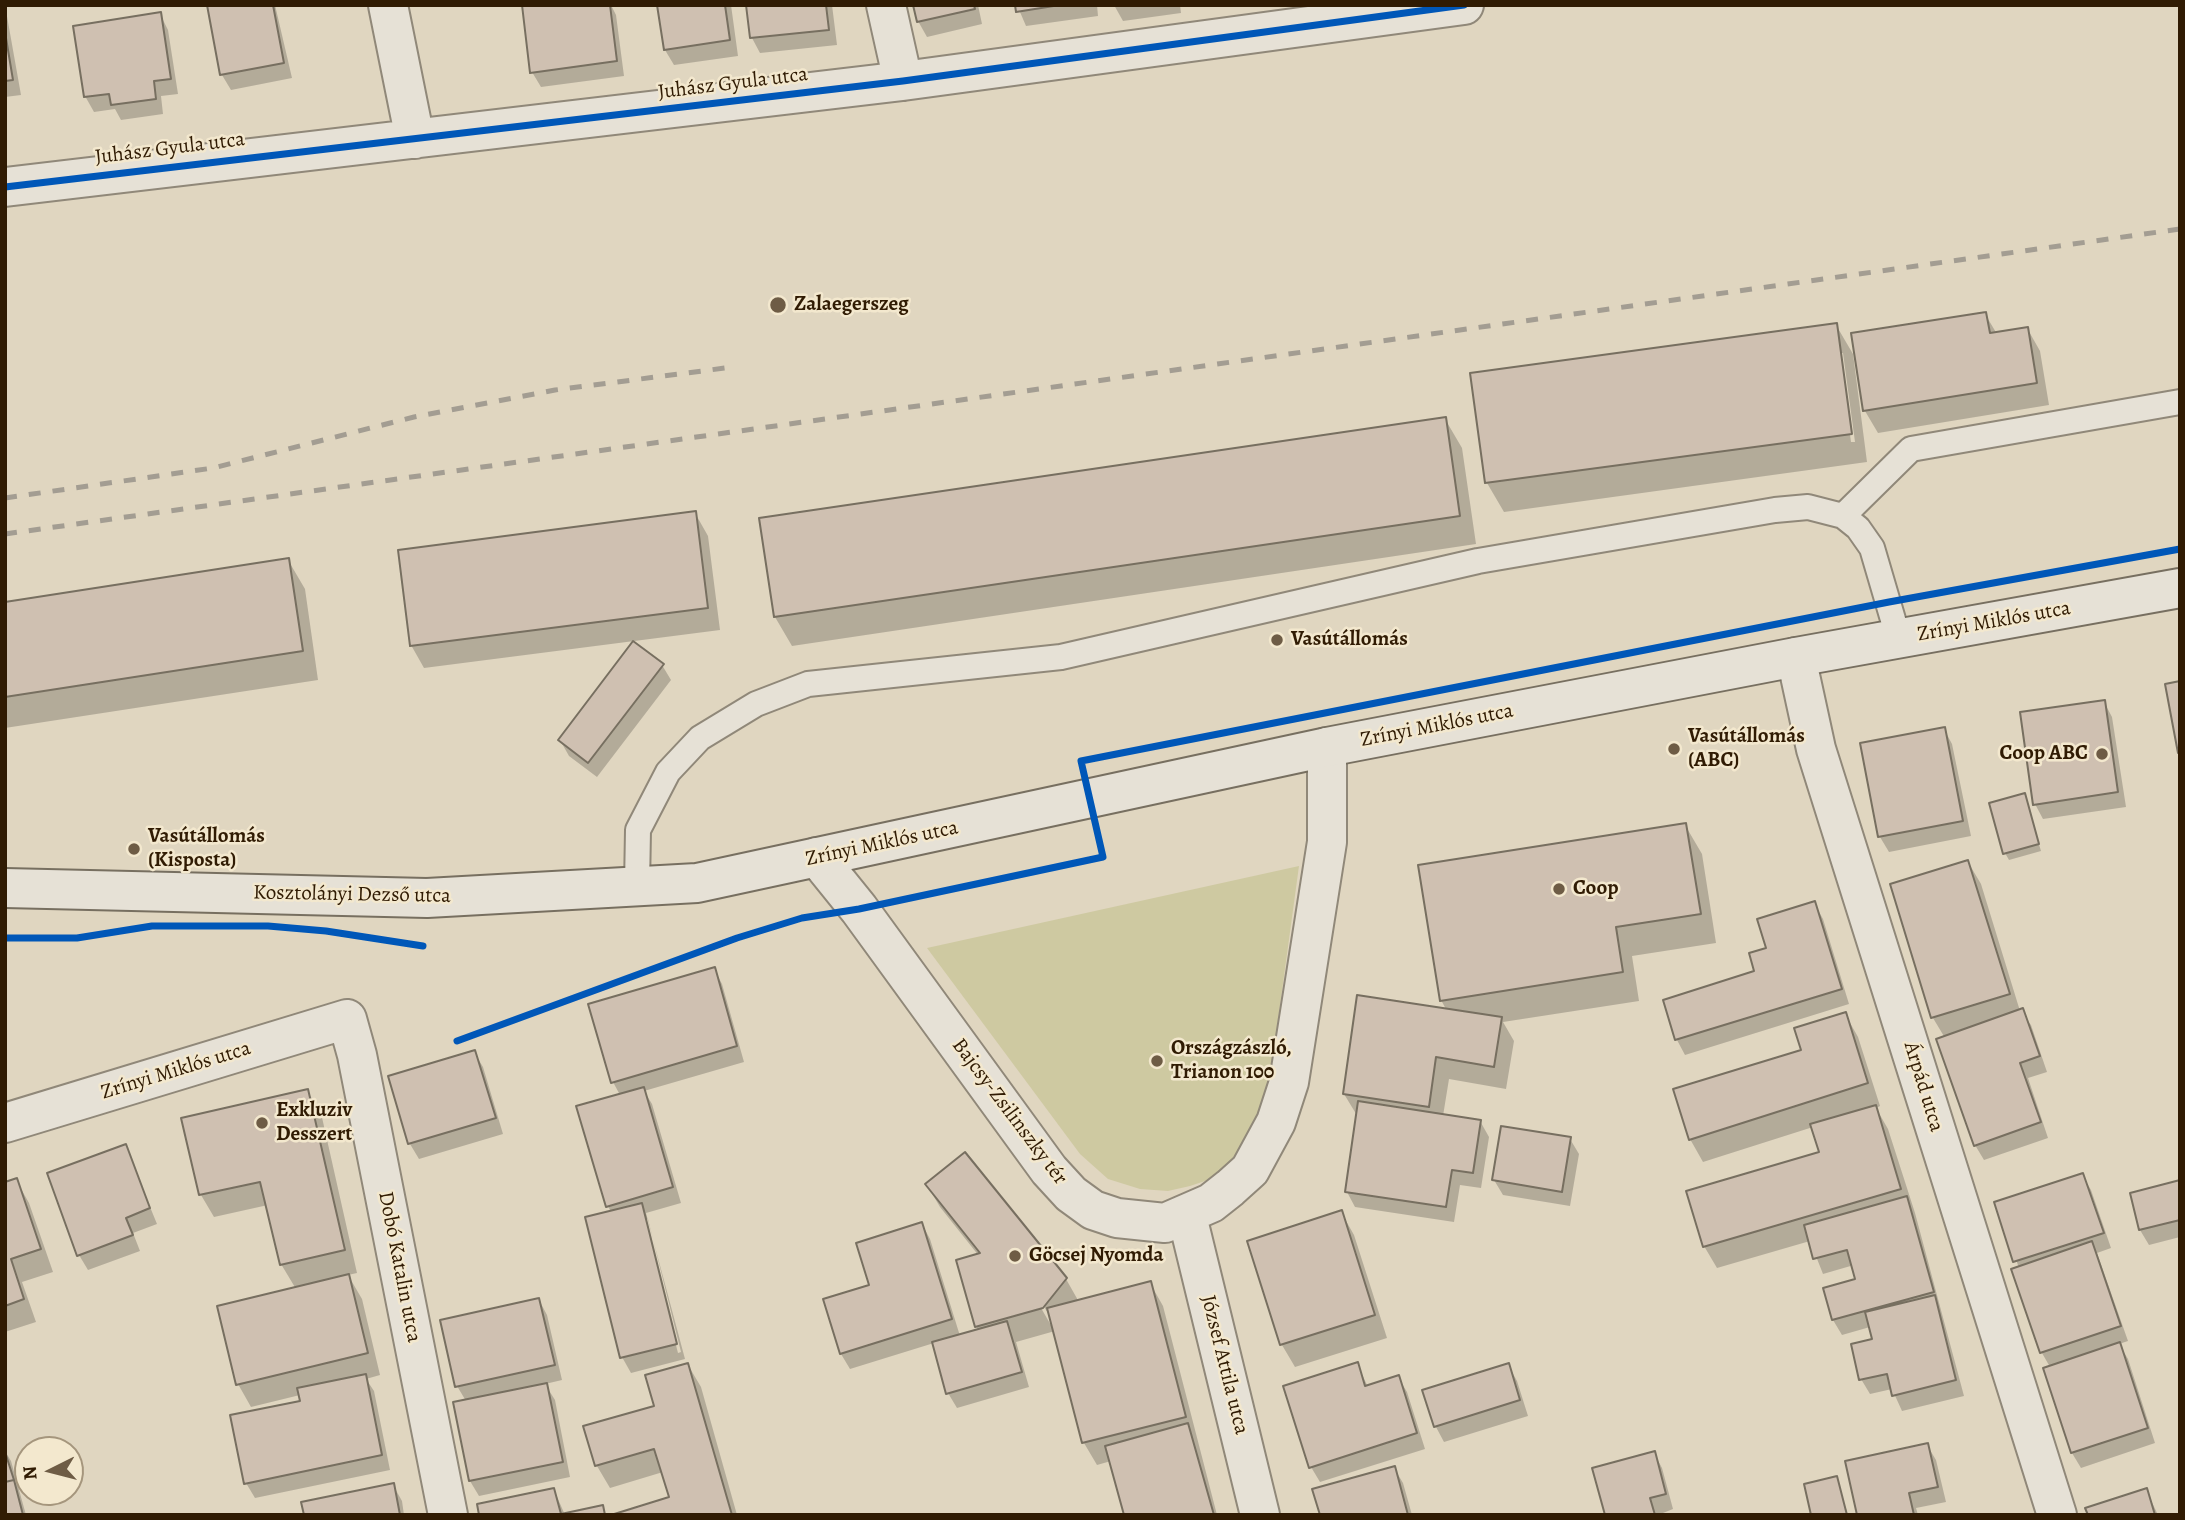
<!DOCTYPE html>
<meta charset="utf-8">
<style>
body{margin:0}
#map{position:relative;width:2185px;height:1520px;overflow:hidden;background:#e0d6c0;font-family:Alegreya,serif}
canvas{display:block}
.frame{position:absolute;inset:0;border:7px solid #301b03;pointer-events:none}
.north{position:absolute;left:14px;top:1436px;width:70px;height:70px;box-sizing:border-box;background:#f3e8ce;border:2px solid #a5967d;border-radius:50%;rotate:264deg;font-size:19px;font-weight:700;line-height:28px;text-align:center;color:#301b03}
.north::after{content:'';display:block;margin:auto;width:24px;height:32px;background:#6e5c45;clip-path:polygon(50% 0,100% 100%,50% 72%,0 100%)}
</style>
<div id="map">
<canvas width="2185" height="1520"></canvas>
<div class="frame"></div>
<div class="north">N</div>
</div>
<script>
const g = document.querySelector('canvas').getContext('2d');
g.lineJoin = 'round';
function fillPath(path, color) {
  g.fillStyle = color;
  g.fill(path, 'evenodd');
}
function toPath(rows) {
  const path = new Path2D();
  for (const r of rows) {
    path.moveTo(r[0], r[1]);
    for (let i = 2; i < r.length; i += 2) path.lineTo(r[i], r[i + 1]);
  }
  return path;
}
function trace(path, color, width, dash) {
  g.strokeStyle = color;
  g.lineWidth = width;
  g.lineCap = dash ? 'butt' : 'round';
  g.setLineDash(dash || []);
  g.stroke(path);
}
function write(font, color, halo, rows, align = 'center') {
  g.font = font + ' Alegreya,serif';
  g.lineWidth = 5;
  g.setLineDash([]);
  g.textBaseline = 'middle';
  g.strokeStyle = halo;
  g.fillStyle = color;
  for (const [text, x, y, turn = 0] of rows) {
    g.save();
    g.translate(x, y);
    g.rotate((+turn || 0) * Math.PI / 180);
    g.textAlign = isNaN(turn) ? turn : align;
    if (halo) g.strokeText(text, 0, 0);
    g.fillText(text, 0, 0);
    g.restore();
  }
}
fillPath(toPath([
 [1299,866,1264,1123,1244,1156,1217,1177,1190,1186,1168,1191,1140,1189,1108,1179,1080,1154,927,948]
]), '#cec9a1');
fillPath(toPath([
 [5,5,21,95,5,97],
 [209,5,275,5,292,78,231,90,222,75],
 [524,5,611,5,616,15,624,76,541,87,532,72],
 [659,5,731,5,738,56,674,65,665,50],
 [748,5,832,5,837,45,760,53,752,38],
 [915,5,978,5,982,24,927,37,918,21],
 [1017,5,1097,5,1098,16,1026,26],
 [1114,5,1180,5,1181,13,1123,21],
 [160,14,168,30,178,94,161,96,163,114,121,120,115,109,94,112,85,96],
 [1985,314,1997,334,2027,328,2040,351,2049,405,1878,433,1865,411,1853,335],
 [1836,325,1853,354,1867,462,1504,512,1487,483,1472,374],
 [1839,353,1843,353,1855,442,1851,442],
 [1445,419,1462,448,1476,544,792,646,775,617],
 [695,513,708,536,720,630,424,668,411,645],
 [288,560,305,589,318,680,5,728,5,604],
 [662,665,671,680,597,777,569,756,560,740],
 [2104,702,2112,717,2126,807,2043,819,2035,804],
 [1944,729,1952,744,1971,836,1889,852,1880,837,1862,745],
 [2024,795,2041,851,2009,860,2005,853],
 [1685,825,1702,854,1716,943,1632,956,1639,1001,1503,1022,1514,1041,1506,1089,1449,1079,1443,1116,1480,1121,1489,1137,1481,1188,1460,1185,1454,1222,1355,1207,1347,1192,1358,1117,1344,1094,1447,1011,1441,1000],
 [1968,862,1981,884,2020,1011,2031,1025,2047,1072,2028,1078,2048,1138,1984,1160,1975,1145,1945,1038,1933,1018,1892,885],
 [1814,903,1823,919,1849,1004,1685,1055,1677,1040,1665,1001,1756,972,1768,949],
 [714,969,722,984,744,1062,644,1091,652,1104,681,1203,646,1213,685,1359,631,1373,622,1357,611,1212,608,1206,620,1095,613,1082],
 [644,1219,648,1219,681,1352,678,1353],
 [1845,1014,1858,1037,1880,1106,1876,1108,1888,1129,1915,1213,1964,1396,1902,1411,1892,1389,1870,1394,1861,1379,1874,1340,1870,1327,1842,1335,1833,1320,1825,1290,1858,1280,1854,1265,1823,1274,1810,1241,1717,1268,1704,1246,1821,1153,1813,1127,1703,1162,1690,1139],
 [474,1052,483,1067,503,1134,419,1159,410,1144,390,1077],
 [307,1091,321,1113,357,1273,348,1275,362,1299,380,1375,366,1379,374,1391,390,1470,255,1498,246,1483,302,1402,300,1395,251,1407,238,1384,296,1289,281,1264,268,1205,214,1217,201,1195,183,1119],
 [1570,1139,1579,1154,1570,1206,1503,1195,1494,1180],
 [125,1146,157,1224,133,1233,140,1251,88,1270,79,1255],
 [2082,1175,2091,1190,2111,1248,2097,1253,2128,1341,2119,1344,2128,1359,2155,1443,2081,1468,2072,1453,2045,1369,2050,1367,2042,1353,2013,1270,2019,1268,1996,1203],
 [16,1180,29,1203,53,1272,22,1282,36,1322,5,1332,5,1184],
 [2180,1182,2180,1237,2149,1245,2140,1230],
 [927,1185,1066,1279,1079,1302,1150,1283,1163,1306,1217,1515,1126,1515,1111,1461,1097,1465,1084,1443,1055,1331,1016,1342,1029,1387,957,1408,948,1393,934,1343,850,1369,841,1354,872,1286,922,1224,930,1239,960,1336,979,1331,976,1326,979,1256,940,1207],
 [1040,1300,1052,1320,1052,1327,1037,1301],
 [1341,1212,1354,1235,1387,1338,1295,1367,1282,1345,1250,1242],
 [539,1300,547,1315,562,1380,545,1384,555,1400,570,1477,479,1496,470,1481,466,1401,457,1386],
 [1357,1364,1368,1387,1398,1377,1407,1392,1425,1449,1320,1482,1311,1467],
 [688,1365,701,1387,737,1515,614,1515,671,1498,663,1472,610,1488,597,1466,586,1427,656,1407],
 [1508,1365,1517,1381,1528,1416,1444,1442,1436,1427,1424,1391],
 [1927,1445,1936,1460,1946,1502,1916,1508,1918,1515,1859,1515],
 [5,1451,11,1461,26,1515,5,1515],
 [1654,1453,1662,1468,1673,1509,1658,1515,1607,1515],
 [1394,1468,1403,1483,1412,1515,1322,1515],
 [1836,1478,1848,1515,1813,1515],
 [393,1485,402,1501,404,1515,306,1515],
 [554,1490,565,1515,481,1515],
 [2146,1490,2158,1515,2089,1515]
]), '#0003');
const building = toPath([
 [207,5,273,5,284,63,220,75,207,5],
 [522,5,610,5,617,61,530,73,522,5],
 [657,5,725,5,730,40,664,50,657,5],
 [746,5,826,5,829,30,750,38,746,5],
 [913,5,974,5,975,9,917,22,913,5],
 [1015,5,1060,5,1016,12,1015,5],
 [161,12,171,79,154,81,156,99,111,105,109,94,84,97,73,26,161,12],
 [5,32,13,80,5,81,5,32],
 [1986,312,1990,333,2028,327,2037,383,1863,411,1851,333,1986,312],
 [1837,323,1852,434,1485,483,1470,373,1837,323],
 [1446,417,1460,516,774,617,759,518,1446,417],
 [696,511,708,608,410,646,398,550,696,511],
 [289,558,303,651,5,697,5,602,289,558],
 [633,641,664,664,588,763,558,740,633,641],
 [2180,681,2180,753,2178,753,2165,684,2180,681],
 [2105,700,2118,792,2033,805,2020,712,2105,700],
 [1945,727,1963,821,1878,837,1860,743,1945,727],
 [2025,793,2039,844,2003,854,1989,803,2025,793],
 [1686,823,1701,914,1616,927,1623,972,1440,1001,1418,865,1686,823],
 [1968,860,2010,994,1931,1018,1890,884,1968,860],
 [1815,901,1842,989,1675,1040,1663,1000,1754,971,1749,953,1766,948,1757,919,1815,901],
 [715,967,737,1046,611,1083,588,1004,715,967],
 [1357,995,1502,1017,1494,1067,1436,1057,1429,1107,1343,1094,1357,995],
 [2023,1008,2040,1056,2020,1063,2041,1122,1974,1146,1936,1039,2023,1008],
 [1846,1012,1868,1083,1689,1140,1673,1089,1801,1050,1794,1028,1846,1012],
 [475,1050,496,1118,408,1144,388,1076,475,1050],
 [644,1087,673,1187,606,1207,576,1106,644,1087],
 [308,1089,345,1250,280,1265,260,1182,199,1195,181,1118,308,1089],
 [1358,1101,1481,1120,1473,1173,1452,1170,1446,1207,1345,1192,1358,1101],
 [1876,1105,1901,1189,1703,1247,1686,1191,1819,1152,1810,1124,1876,1105],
 [1501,1126,1571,1137,1562,1192,1492,1180,1501,1126],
 [126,1144,150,1208,126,1218,133,1235,77,1256,47,1173,126,1144],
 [965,1152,1067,1278,1043,1308,975,1327,956,1260,980,1253,925,1184,965,1152],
 [2083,1173,2104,1233,2013,1262,1994,1202,2083,1173],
 [17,1178,41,1249,11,1259,24,1299,5,1306,5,1182,17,1178],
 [2180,1180,2180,1220,2139,1230,2130,1193,2180,1180],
 [1907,1196,1934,1292,1832,1320,1823,1288,1855,1279,1847,1250,1813,1259,1804,1225,1907,1196],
 [642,1203,677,1344,620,1358,585,1217,642,1203],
 [1342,1210,1375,1315,1280,1345,1247,1241,1342,1210],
 [922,1222,952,1319,840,1354,823,1299,869,1285,856,1243,922,1222],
 [2092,1241,2121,1326,2040,1353,2011,1269,2092,1241],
 [349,1274,368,1353,236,1385,217,1306,349,1274],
 [1151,1281,1186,1417,1082,1443,1047,1308,1151,1281],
 [1935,1295,1956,1380,1892,1396,1887,1374,1859,1380,1851,1344,1872,1339,1865,1312,1935,1295],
 [539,1298,555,1365,455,1387,440,1320,539,1298],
 [1007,1321,1022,1372,946,1394,932,1342,1007,1321],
 [2120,1342,2148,1428,2071,1453,2043,1368,2120,1342],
 [1358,1362,1365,1386,1399,1375,1417,1433,1309,1468,1283,1386,1358,1362],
 [688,1363,732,1515,611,1515,669,1497,654,1449,595,1466,583,1426,654,1406,645,1375,688,1363],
 [1509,1363,1520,1400,1434,1427,1422,1390,1509,1363],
 [366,1374,382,1455,244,1484,230,1415,300,1401,297,1388,366,1374],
 [547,1383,563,1462,469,1481,453,1402,547,1383],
 [1188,1423,1214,1515,1124,1515,1105,1446,1188,1423],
 [1928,1443,1938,1487,1909,1493,1914,1515,1857,1515,1845,1461,1928,1443],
 [1655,1451,1666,1494,1650,1498,1655,1515,1605,1515,1592,1468,1655,1451],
 [5,1452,14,1480,5,1482,5,1452],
 [1395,1466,1408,1515,1320,1515,1312,1489,1395,1466],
 [1837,1476,1847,1515,1811,1515,1804,1484,1837,1476],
 [14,1480,23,1515,5,1515,5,1482,14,1480],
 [394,1483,400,1515,304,1515,301,1502,394,1483],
 [554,1488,561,1514,603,1505,605,1515,479,1515,477,1504,554,1488],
 [2147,1488,2155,1515,2088,1515,2085,1508,2147,1488]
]);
fillPath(building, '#cfc0b1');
trace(building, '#776f60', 2);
const service = toPath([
 [1843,516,1911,449,2180,402],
 [637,886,638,830,668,772,700,738,756,704,808,684,1061,657,1478,561,1775,510,1808,507,1843,516,1858,528,1872,548,1899,640]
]);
const minor = toPath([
 [388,5,415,139],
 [886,5,903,81],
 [5,187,903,81,1464,5],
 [1796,657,1816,749,2057,1515],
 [817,857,859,909,1049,1170,1071,1194,1093,1210,1117,1218,1165,1223,1211,1203,1230,1188,1250,1170,1276,1122,1289,1082,1327,842,1327,747],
 [5,1123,347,1019,357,1055,448,1515],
 [1187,1216,1260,1515]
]);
const secondary = toPath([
 [5,888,427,898,697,883,1327,747,1796,657,2180,588]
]);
trace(service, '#908879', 28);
trace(minor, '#908879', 42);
trace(secondary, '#776f60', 42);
trace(service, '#e6e1d6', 24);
trace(minor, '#e6e1d6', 38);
trace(secondary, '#e6e1d6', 38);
trace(toPath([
 [5,498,213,468,414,417,555,390,733,367],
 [5,534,2180,229]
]), '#a39d92', 5, [12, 12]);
trace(toPath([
 [5,187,903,81,1464,5],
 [5,938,77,938,152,926,268,926,326,931,423,946],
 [457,1041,737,938,802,918,859,909,1103,857,1081,761,1889,602,2180,549]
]), '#0057b8', 7);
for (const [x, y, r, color] of [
 [778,305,9,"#6e5c45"],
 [1277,640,7,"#6e5c45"],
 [1674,749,7,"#6e5c45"],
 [2102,754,7,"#6e5c45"],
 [134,849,7,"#6e5c45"],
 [1559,889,7,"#6e5c45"],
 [1157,1061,7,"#6e5c45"],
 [262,1123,7,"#6e5c45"],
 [1015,1256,7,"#6e5c45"]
]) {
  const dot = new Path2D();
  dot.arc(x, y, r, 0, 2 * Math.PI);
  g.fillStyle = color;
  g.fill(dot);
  trace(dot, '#f3e8ce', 2.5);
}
write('21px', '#301b03', '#f3e8ce', [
 ["Juhász Gyula utca",733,84,-7],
 ["Juhász Gyula utca",170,149,-7],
 ["Zrínyi Miklós utca",1994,622,-10],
 ["Zrínyi Miklós utca",1437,726,-11],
 ["Zrínyi Miklós utca",882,844,-12],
 ["Kosztolányi Dezső utca",352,895,1],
 ["Zrínyi Miklós utca",176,1071,-17],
 ["Árpád utca",1923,1087,73],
 ["Bajcsy-Zsilinszky tér",1009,1112,53],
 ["Dobó Katalin utca",399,1267,79],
 ["József Attila utca",1224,1365,76]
]);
write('bold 21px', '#301b03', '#f3e8ce', [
 ["Zalaegerszeg",794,305],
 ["Vasútállomás",1291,640],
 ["Vasútállomás",1688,737],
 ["(ABC)",1688,761],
 ["Coop ABC",2088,754,"right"],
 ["Vasútállomás",148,837],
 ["(Kisposta)",148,861],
 ["Coop",1573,889],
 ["Országzászló,",1171,1049],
 ["Trianon 100",1171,1073],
 ["Exkluziv",276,1111],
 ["Desszert",276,1135],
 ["Göcsej Nyomda",1029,1256]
], 'left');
</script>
